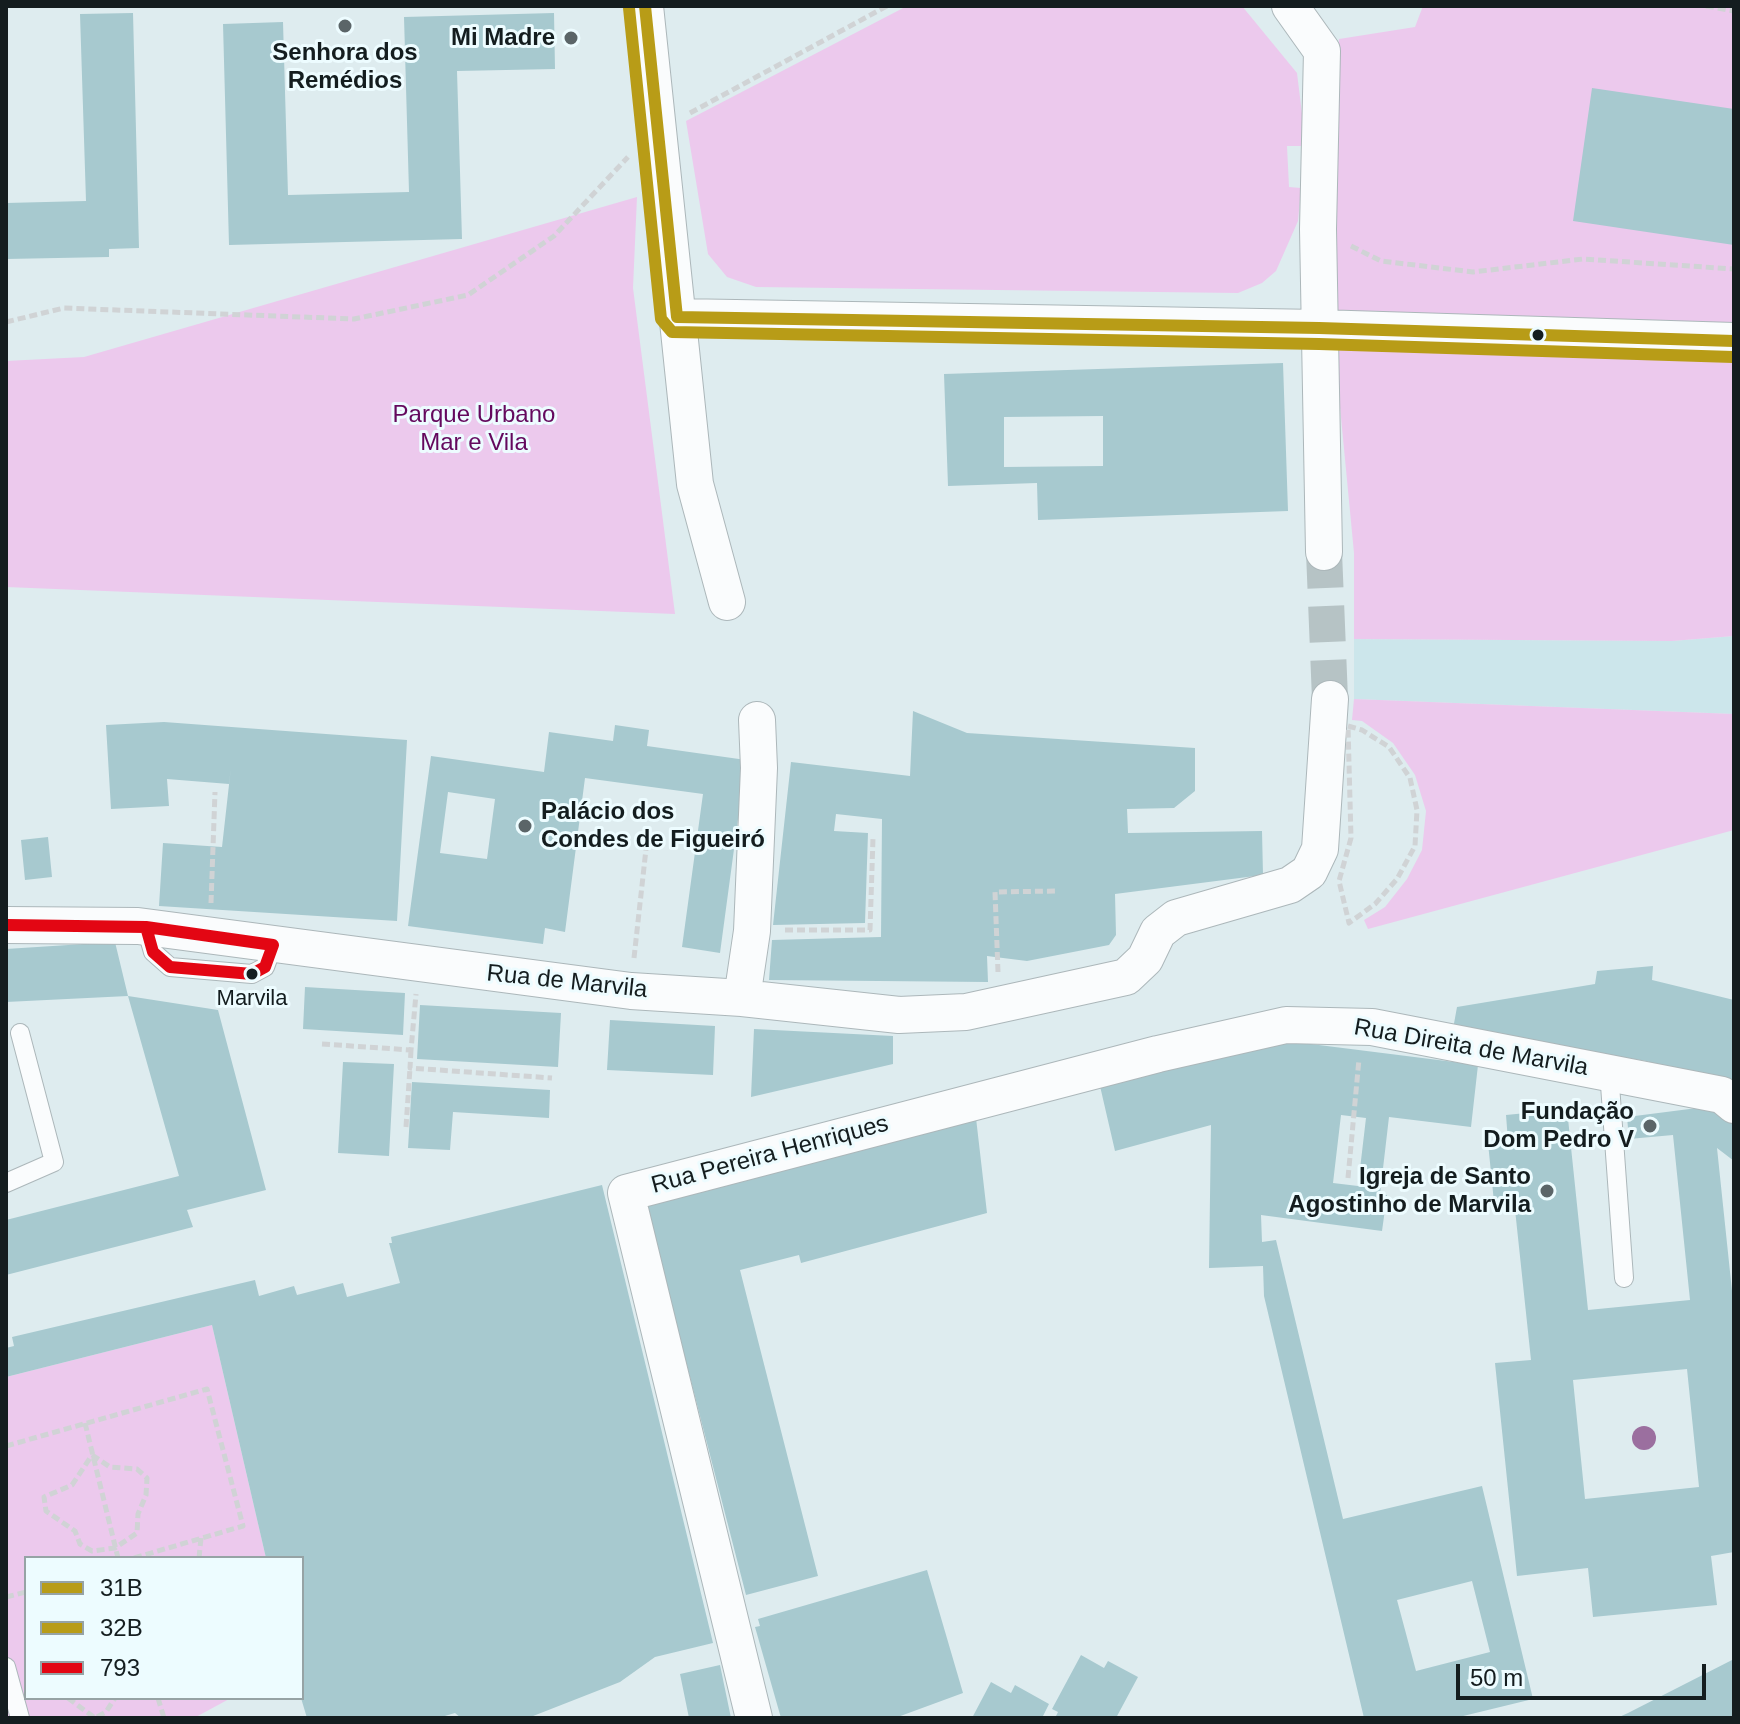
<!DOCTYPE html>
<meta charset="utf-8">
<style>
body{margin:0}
#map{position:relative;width:1740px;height:1724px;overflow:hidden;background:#deecef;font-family:Arial,sans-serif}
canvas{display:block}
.frame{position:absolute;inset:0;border:8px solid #141d1f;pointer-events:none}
.legend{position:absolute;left:24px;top:1556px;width:280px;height:144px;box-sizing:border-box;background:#edfcff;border:2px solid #96a3a5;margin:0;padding:10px 14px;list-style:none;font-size:24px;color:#141d1f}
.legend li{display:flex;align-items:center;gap:16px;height:40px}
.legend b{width:40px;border:2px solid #96a3a5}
.scale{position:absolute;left:1456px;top:1664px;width:250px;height:36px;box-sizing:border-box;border:4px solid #141d1f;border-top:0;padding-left:10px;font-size:24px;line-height:28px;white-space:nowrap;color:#141d1f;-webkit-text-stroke:6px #edfcff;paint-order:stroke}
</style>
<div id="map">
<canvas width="1740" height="1724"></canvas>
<div class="frame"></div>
<ul class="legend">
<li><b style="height:10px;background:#b89c17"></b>31B</li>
<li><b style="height:10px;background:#b89c17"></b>32B</li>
<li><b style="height:10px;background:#e30613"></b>793</li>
</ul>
<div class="scale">50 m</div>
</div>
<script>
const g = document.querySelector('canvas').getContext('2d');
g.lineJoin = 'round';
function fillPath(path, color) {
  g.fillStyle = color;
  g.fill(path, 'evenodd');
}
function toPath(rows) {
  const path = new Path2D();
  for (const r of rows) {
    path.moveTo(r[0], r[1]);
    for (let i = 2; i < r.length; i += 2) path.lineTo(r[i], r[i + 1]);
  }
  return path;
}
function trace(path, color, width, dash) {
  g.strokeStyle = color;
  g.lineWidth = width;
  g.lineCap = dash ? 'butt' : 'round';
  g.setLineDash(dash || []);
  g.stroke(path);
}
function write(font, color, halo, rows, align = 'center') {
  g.font = font + ' Arial,sans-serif';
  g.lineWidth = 6;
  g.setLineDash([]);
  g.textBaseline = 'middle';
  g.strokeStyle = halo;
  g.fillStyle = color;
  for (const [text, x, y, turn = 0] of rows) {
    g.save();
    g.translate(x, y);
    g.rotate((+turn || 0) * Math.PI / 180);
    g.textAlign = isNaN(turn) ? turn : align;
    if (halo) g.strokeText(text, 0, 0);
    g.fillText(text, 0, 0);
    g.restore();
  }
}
fillPath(toPath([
 [1734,636,1734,714,1354,699,1354,639,1672,641]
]), '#cce6eb');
fillPath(toPath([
 [907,6,1242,6,1297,73,1306,146,1287,146,1289,187,1301,188,1298,221,1276,271,1262,283,1238,293,756,287,727,277,708,254,686,121],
 [1423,6,1734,6,1734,636,1672,641,1354,639,1354,553,1340,407,1332,225,1339,39,1415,27],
 [637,197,633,288,675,614,6,587,6,361,84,357],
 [1354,699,1734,714,1734,830,1368,929,1364,920,1385,907,1407,879,1422,850,1426,811,1415,775,1393,743,1362,721,1352,720],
 [212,1325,266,1558,26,1558,26,1698,231,1698,194,1718,6,1718,6,1377]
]), '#ecc9ed');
fillPath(toPath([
 [133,13,139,248,109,249,109,257,6,259,6,203,86,201,80,14],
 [554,13,555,69,457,71,462,239,229,245,223,24,283,22,288,195,409,192,404,17],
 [1592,88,1734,109,1734,245,1573,221],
 [1283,363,1288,511,1038,520,1037,483,948,486,944,374],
 [1103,416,1103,466,1004,467,1004,417],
 [913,711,967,733,1195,748,1195,791,1174,808,1127,809,1128,833,1262,831,1263,875,1115,894,1116,935,1109,945,1027,961,987,956,988,982,769,980,772,940,881,937,882,819,836,814,834,831,868,833,865,923,773,925,791,762,910,776],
 [164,722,407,740,397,921,159,906,163,843,222,847,231,767,229,784,167,779,169,806,111,809,106,725],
 [615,725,649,730,647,746,746,760,720,953,682,947,703,794,585,778,565,932,545,928,543,944,408,926,431,756,544,772,549,732,613,741],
 [448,792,495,799,487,859,440,853],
 [48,837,52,877,25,880,21,840],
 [115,942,128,996,6,1002,6,949],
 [1653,966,1652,980,1734,1000,1734,1091,1727,1085,1646,1061,1453,1029,1457,1007,1595,984,1597,971],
 [305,987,405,993,403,1035,303,1029],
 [128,996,218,1010,266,1190,187,1210,193,1227,6,1275,6,1220,179,1176],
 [420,1005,561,1013,558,1067,417,1059],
 [610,1020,715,1026,713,1075,607,1070],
 [754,1029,893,1036,893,1064,751,1097],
 [1287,1041,1478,1065,1471,1127,1389,1117,1380,1194,1387,1195,1382,1231,1261,1215,1262,1242,1276,1240,1343,1519,1482,1486,1533,1699,1455,1718,1364,1718,1264,1296,1263,1266,1209,1268,1211,1125,1115,1151,1100,1086],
 [1341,1115,1366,1118,1358,1186,1333,1183],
 [1472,1581,1490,1652,1416,1671,1397,1600],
 [343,1062,394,1064,389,1156,338,1153],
 [412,1082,550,1090,549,1118,453,1112,450,1150,408,1148],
 [1713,1106,1734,1125,1734,1161,1717,1148,1734,1310,1734,1552,1711,1556,1717,1605,1593,1617,1588,1568,1517,1576,1495,1363,1531,1360,1514,1200,1494,1202,1488,1143,1508,1141,1506,1115,1567,1109,1588,1310,1690,1300,1673,1135,1629,1139,1627,1117],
 [1687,1369,1699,1487,1585,1499,1573,1380],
 [976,1118,987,1213,801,1263,799,1255,740,1270,818,1576,746,1595,645,1202],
 [602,1185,713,1643,655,1657,620,1682,528,1718,461,1718,455,1713,438,1718,307,1718,301,1698,302,1558,266,1558,212,1325,6,1377,6,1348,14,1346,12,1337,255,1280,259,1296,294,1286,297,1295,343,1283,347,1297,400,1283,389,1243,392,1243,391,1237],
 [927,1570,963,1693,895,1718,781,1718,755,1627,760,1626,758,1619],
 [1081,1655,1104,1668,1108,1661,1138,1677,1116,1718,1055,1718,1058,1712,1052,1709],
 [1734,1659,1734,1718,1617,1718,1628,1713],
 [720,1665,731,1718,689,1718,680,1674],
 [991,1682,1011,1693,1015,1685,1049,1704,1042,1718,972,1718]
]), '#a7c9cf');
trace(toPath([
 [1324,552,1330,699]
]), '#b6c3c5', 36, [36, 18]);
const lane = toPath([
 [146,927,153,952,170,967,252,974,265,967,273,945],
 [1609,1071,1624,1278],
 [6,1183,54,1162,20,1033],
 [6,1667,20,1718]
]);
const street = toPath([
 [645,6,695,484,727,602],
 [1290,6,1322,51,1318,229,1324,552],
 [677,317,1319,328,1734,341],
 [6,925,138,926,631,991,742,998,899,1015,966,1012,1126,977,1145,959,1158,932,1176,918,1290,885,1309,872,1320,849,1330,699],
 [742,998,752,931,759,768,757,720],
 [754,1718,626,1193,1158,1054,1286,1025,1372,1027,1722,1095,1734,1105]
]);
trace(lane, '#acb7ba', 20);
trace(street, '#acb7ba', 38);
trace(toPath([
 [1706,6,1734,11],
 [690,113,887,6],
 [1351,246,1381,261,1473,272,1583,259,1734,269],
 [6,322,64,308,354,319,468,295,554,236,628,157],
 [1348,726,1362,730,1389,747,1410,778,1417,810,1415,846,1397,879,1375,904,1349,923,1339,881,1351,838,1348,726],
 [211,903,215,792],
 [785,930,870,930,873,838],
 [634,958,647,840],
 [998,972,995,892,1055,891],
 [322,1044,411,1050,416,994],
 [411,1050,410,1068,552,1078],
 [406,1127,410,1068],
 [1348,1178,1359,1059],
 [85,1423,118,1558],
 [6,1446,207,1389,243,1526,134,1558],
 [92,1455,110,1467,137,1469,147,1478,146,1495,138,1514,137,1533,115,1548,92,1551,80,1544,75,1531,46,1511,44,1497,72,1485,92,1455],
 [199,1558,201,1538],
 [6,1597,26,1592],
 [68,1698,95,1718,106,1712,115,1698],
 [158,1698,164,1718]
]), '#d0d3d5', 5, [8, 4]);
trace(lane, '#fafcfd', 18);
trace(street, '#fafcfd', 36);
trace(toPath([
 [645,6,677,317,1319,328,1734,341]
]), '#b89c17', 12);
trace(toPath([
 [629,8,661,319,672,332,1319,344,1733,357]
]), '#b89c17', 12);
trace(toPath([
 [6,925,146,927],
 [146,927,273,945,265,967,252,974,170,967,153,952,146,927]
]), '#e30613', 12);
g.fillStyle = '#9b6f9f';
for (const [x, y] of [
 [1644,1438]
]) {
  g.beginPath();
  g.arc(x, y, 12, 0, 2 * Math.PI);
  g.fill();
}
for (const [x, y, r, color] of [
 [345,26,8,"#5b6568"],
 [571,38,8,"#5b6568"],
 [1538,335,7,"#141d1f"],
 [525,826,8,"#5b6568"],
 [252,974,7,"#141d1f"],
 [1650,1126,8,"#5b6568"],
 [1547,1191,8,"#5b6568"]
]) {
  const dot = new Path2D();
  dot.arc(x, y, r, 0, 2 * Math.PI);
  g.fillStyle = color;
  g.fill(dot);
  trace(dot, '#edfcff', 3);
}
write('22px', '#141d1f', '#edfcff', [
 ["Marvila",252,999]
]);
write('bold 24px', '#141d1f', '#edfcff', [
 ["Mi Madre",555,38],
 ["Senhora dos",345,53,"center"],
 ["Remédios",345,81,"center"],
 ["Palácio dos",541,812,"left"],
 ["Condes de Figueiró",541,840,"left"],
 ["Fundação",1634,1112],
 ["Dom Pedro V",1634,1140],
 ["Igreja de Santo",1531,1177],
 ["Agostinho de Marvila",1531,1205]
], 'right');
write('24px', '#64095e', '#edfcff', [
 ["Parque Urbano",474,415],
 ["Mar e Vila",474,443]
]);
write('24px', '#141d1f', '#edfcff', [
 ["Rua de Marvila",567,982,6],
 ["Rua Direita de Marvila",1471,1048,10],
 ["Rua Pereira Henriques",770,1155,-15]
]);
</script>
